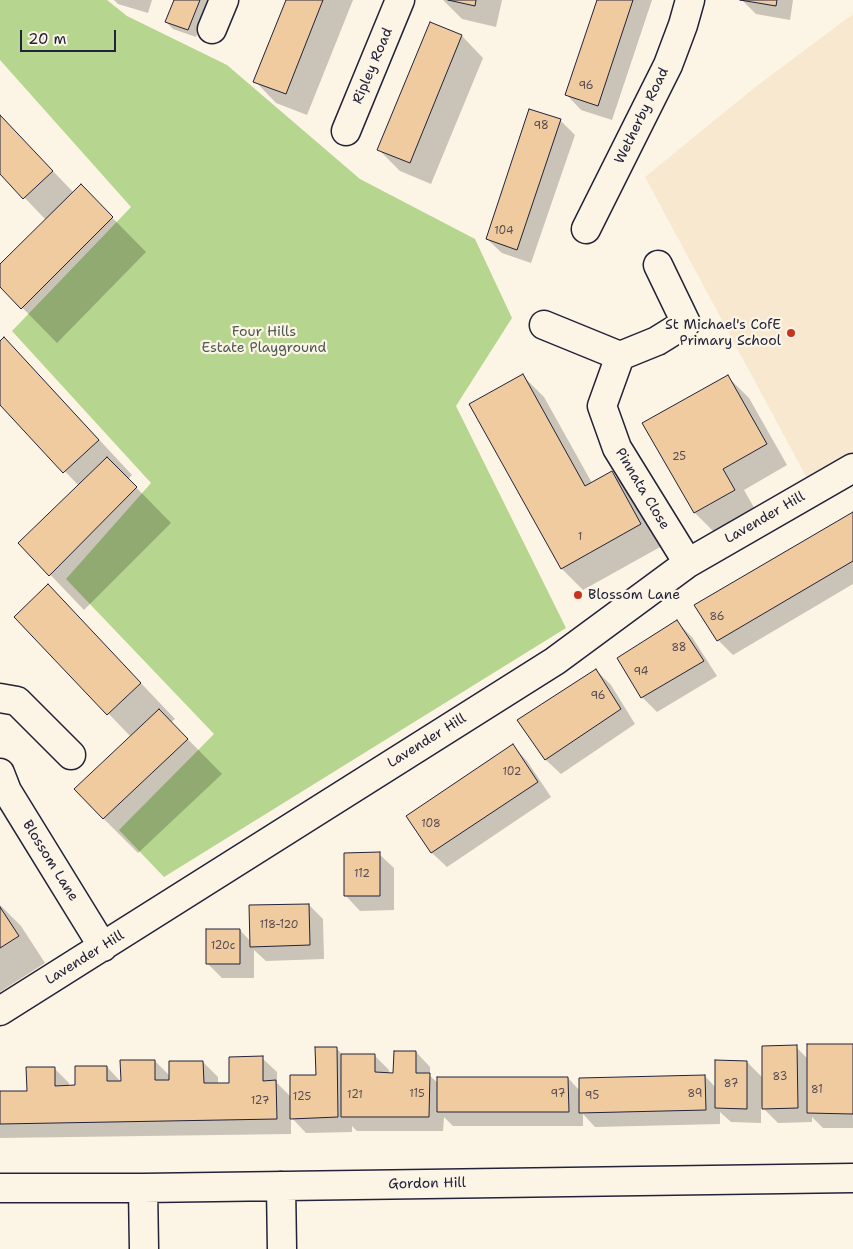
<!DOCTYPE html>
<style>
body{margin:0}
#map{position:relative;width:853px;height:1249px;overflow:hidden;background:#fcf5e5;font-family:"Shantell Sans",sans-serif}
canvas{display:block}
.scale{position:absolute;left:20px;top:30px;width:96px;height:22px;box-sizing:border-box;border:2px solid #22223b;border-top:0;padding-left:6px;font-size:15px;line-height:18px;white-space:nowrap;color:#22223b;-webkit-text-stroke:4px #fcf5e5;paint-order:stroke}
</style>
<div id="map">
<canvas width="853" height="1249"></canvas>
<div class="scale">20 m</div>
</div>
<script>
const g = document.querySelector('canvas').getContext('2d');
g.lineJoin = 'round';
function fillPath(path, color) {
  g.fillStyle = color;
  g.fill(path, 'evenodd');
}
function toPath(rows) {
  const path = new Path2D();
  for (const r of rows) {
    path.moveTo(r[0], r[1]);
    for (let i = 2; i < r.length; i += 2) path.lineTo(r[i], r[i + 1]);
  }
  return path;
}
function trace(path, color, width, dash) {
  g.strokeStyle = color;
  g.lineWidth = width;
  g.lineCap = dash ? 'butt' : 'round';
  g.setLineDash(dash || []);
  g.stroke(path);
}
function write(font, color, halo, rows, align = 'center') {
  g.font = font + ' "Shantell Sans",sans-serif';
  g.lineWidth = 4.5;
  g.setLineDash([]);
  g.textBaseline = 'middle';
  g.strokeStyle = halo;
  g.fillStyle = color;
  for (const [text, x, y, turn = 0] of rows) {
    g.save();
    g.translate(x, y);
    g.rotate((+turn || 0) * Math.PI / 180);
    g.textAlign = isNaN(turn) ? turn : align;
    if (halo) g.strokeText(text, 0, 0);
    g.fillText(text, 0, 0);
    g.restore();
  }
}
fillPath(toPath([
 [853,14,853,456,809,482,645,177,754,88]
]), '#f8e8d0');
fillPath(toPath([
 [0,0,107,0,127,16,227,65,360,179,475,239,512,318,456,406,566,628,164,877,119,830,214,734,66,579,151,483,12,331,131,207,0,60]
]), '#b6d58e');
fillPath(toPath([
 [114,0,152,0,148,13,118,4],
 [175,0,210,0,196,37,173,29,166,22],
 [287,0,353,0,307,115,276,103,255,81],
 [443,0,502,0,496,27,462,19],
 [598,0,652,0,612,120,581,110,567,95],
 [742,0,793,0,790,20,756,14],
 [431,24,462,36,483,58,431,184,400,171,378,149],
 [0,116,74,193,81,186,146,252,57,343,0,285,0,266,46,220,0,172],
 [560,120,575,135,531,263,502,253,487,239],
 [4,339,38,374,132,475,128,479,171,523,84,610,20,543,79,486,0,403,0,343],
 [523,376,544,397,592,483,612,473,633,494,662,546,583,590,562,569,471,405],
 [727,376,749,398,787,465,744,490,756,511,716,534,695,513],
 [853,513,853,584,733,655,718,640],
 [16,617,82,621,175,719,171,722,222,774,138,853,103,818,131,737],
 [677,622,692,637,717,676,657,712,642,697],
 [596,670,611,685,635,724,561,774,546,760,519,720],
 [513,746,527,761,551,797,447,867,432,853,408,816],
 [379,854,394,868,394,910,360,911,346,896],
 [0,905,21,926,45,963,0,992],
 [309,905,323,919,324,959,266,961,254,950,254,978,222,978,207,963,240,930,251,942],
 [853,1045,853,1128,823,1128,812,1117,812,1122,778,1123,761,1106,761,1123,731,1122,720,1112,720,1124,595,1127,583,1114,583,1126,453,1126,444,1117,443,1131,357,1131,352,1126,352,1132,306,1133,291,1117,291,1134,0,1138,0,1093,28,1092,54,1068,69,1083,69,1087,77,1087,107,1067,122,1083,155,1061,170,1076,203,1062,218,1077,218,1084,231,1084,262,1058,277,1072,277,1083,291,1097,317,1076,336,1048,343,1055,374,1055,389,1070,389,1074,394,1074,416,1052,430,1067,430,1076,439,1084,568,1078,580,1091,705,1076,716,1088,747,1062,763,1078,796,1047,808,1059]
]), '#0003');
const building = toPath([
 [174,0,200,0,188,30,165,22,174,0],
 [286,0,323,0,286,94,253,82,286,0],
 [448,0,476,0,475,6,448,0],
 [597,0,633,0,598,106,565,95,597,0],
 [740,0,777,0,776,6,740,0],
 [430,22,462,35,410,163,377,150,430,22],
 [529,109,561,119,517,250,486,239,529,109],
 [0,115,53,171,23,199,0,174,0,115],
 [81,184,113,217,21,309,0,287,0,264,81,184],
 [4,337,99,440,63,473,0,405,0,341,4,337],
 [523,374,585,486,612,471,641,524,561,569,469,404,523,374],
 [728,375,767,444,723,469,735,490,694,513,642,423,728,375],
 [107,457,137,487,49,576,18,543,107,457],
 [853,512,853,561,717,641,694,605,853,512],
 [48,584,141,683,107,715,14,617,48,584],
 [677,620,704,661,641,698,617,658,677,620],
 [596,669,621,709,545,760,517,720,596,669],
 [159,709,188,739,103,819,74,789,159,709],
 [513,744,538,782,431,853,406,816,513,744],
 [380,852,380,896,344,896,344,853,380,852],
 [309,904,310,945,250,947,249,905,309,904],
 [0,907,19,936,0,948,0,907],
 [206,929,240,929,240,964,206,964,206,929],
 [807,1044,853,1044,853,1114,807,1113,807,1044],
 [797,1045,798,1108,762,1109,762,1046,797,1045],
 [315,1047,337,1047,338,1117,290,1119,290,1075,316,1075,315,1047],
 [394,1051,416,1051,416,1073,430,1073,429,1117,341,1117,341,1054,375,1054,375,1072,393,1073,394,1051],
 [263,1056,263,1081,276,1080,277,1119,0,1124,0,1091,27,1091,26,1067,55,1067,55,1086,75,1085,75,1066,107,1066,107,1081,121,1081,120,1060,155,1060,155,1080,169,1080,169,1061,203,1061,204,1083,229,1083,229,1057,263,1056],
 [715,1060,747,1061,747,1109,715,1108,715,1060],
 [705,1075,706,1110,579,1113,579,1078,705,1075],
 [437,1077,568,1077,569,1112,437,1112,437,1077]
]);
fillPath(building, '#f0cba0');
trace(building, '#22223b', 1);
const minor = toPath([
 [212,29,224,0],
 [346,131,400,0],
 [586,229,668,65,683,25,690,0],
 [658,265,686,323,657,341,620,356,602,406,617,448,688,563],
 [544,325,620,356],
 [0,698,17,701,71,755],
 [0,773,7,791,103,947],
 [0,1011,555,661,688,563,853,468],
 [281,1186,282,1249],
 [0,1188,143,1188,853,1178],
 [143,1188,144,1249]
]);
trace(minor, '#22223b', 31);
trace(minor, '#fcf5e5', 28);
for (const [x, y, r, color] of [
 [791,333,5,"#c8321e"],
 [578,595,5,"#c8321e"]
]) {
  const dot = new Path2D();
  dot.arc(x, y, r, 0, 2 * Math.PI);
  g.fillStyle = color;
  g.fill(dot);
  trace(dot, '#fcf5e5', 2);
}
write('11px', '#564c54', null, [
 ["96",586,86],
 ["98",541,126],
 ["104",504,231],
 ["25",679,457],
 ["1",580,537],
 ["86",717,617],
 ["88",679,648],
 ["94",641,672],
 ["96",598,696],
 ["102",512,772],
 ["108",431,824],
 ["112",362,874],
 ["118-120",279,925],
 ["120c",223,946],
 ["83",780,1077],
 ["87",731,1084],
 ["81",817,1090],
 ["115",417,1094],
 ["97",558,1094],
 ["89",695,1094],
 ["121",355,1095],
 ["95",592,1096],
 ["125",302,1097],
 ["127",260,1101]
]);
write('14px', '#22223b', '#fcf5e5', [
 ["Ripley Road",373,66,-67],
 ["Wetherby Road",642,116,-64],
 ["Pinnata Close",642,489,59],
 ["Lavender Hill",765,518,-30],
 ["Lavender Hill",427,741,-32],
 ["Blossom Lane",50,861,58],
 ["Lavender Hill",85,958,-32],
 ["Gordon Hill",427,1184,-1]
]);
write('14px', '#22223b', '#fcf5e5', [
 ["St Michael's CofE",781,325],
 ["Primary School",781,341],
 ["Blossom Lane",588,595,"left"]
], 'right');
write('14px', '#4e5854', '#fcf5e5', [
 ["Four Hills",264,332],
 ["Estate Playground",264,348]
]);
</script>
